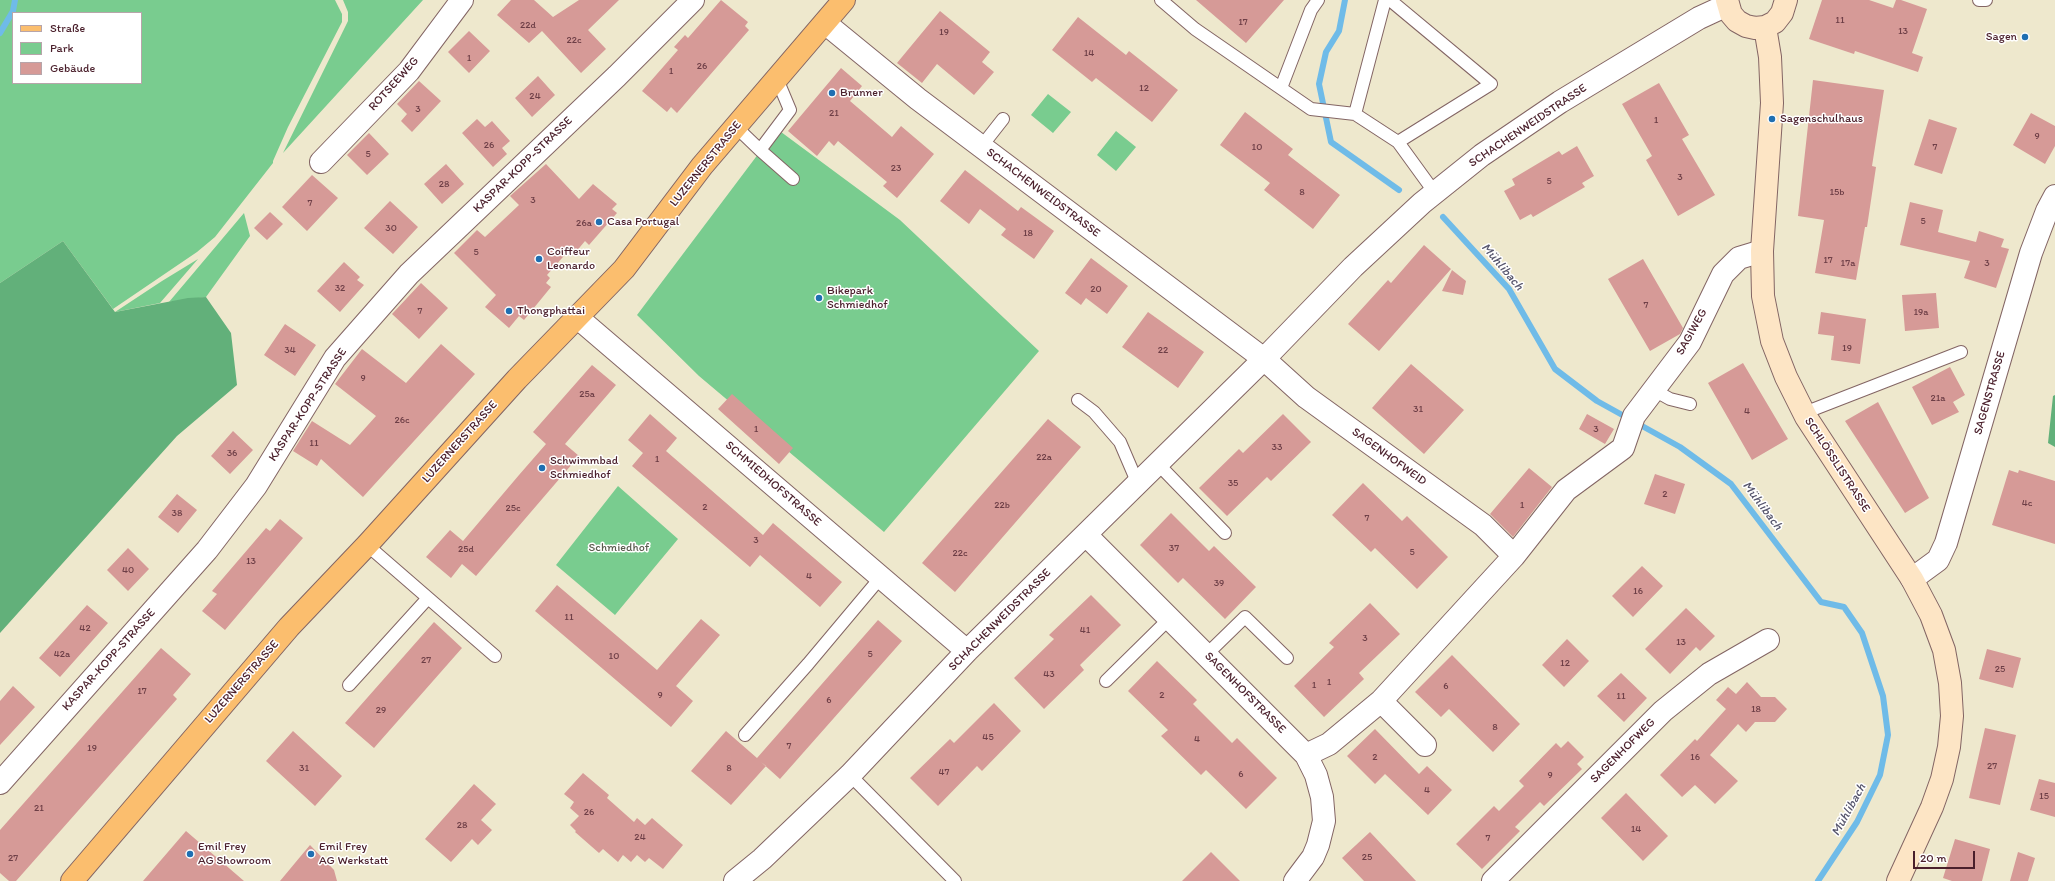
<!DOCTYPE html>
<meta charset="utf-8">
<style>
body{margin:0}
#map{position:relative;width:2055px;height:881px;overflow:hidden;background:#eee8cd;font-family:Itim,sans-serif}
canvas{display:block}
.legend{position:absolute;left:12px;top:12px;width:130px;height:72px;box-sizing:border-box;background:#fff;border:1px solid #b7a5aa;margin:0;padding:5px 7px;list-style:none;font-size:12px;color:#4a1f2b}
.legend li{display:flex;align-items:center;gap:8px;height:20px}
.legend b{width:20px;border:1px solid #b7a5aa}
.scale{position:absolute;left:1913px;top:851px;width:62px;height:18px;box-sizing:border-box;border:2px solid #4a1f2b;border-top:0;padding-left:5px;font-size:12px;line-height:14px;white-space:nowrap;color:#4a1f2b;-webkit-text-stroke:3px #fff;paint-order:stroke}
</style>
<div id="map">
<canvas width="2055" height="881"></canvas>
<ul class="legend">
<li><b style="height:5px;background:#fbbe6e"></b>Straße</li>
<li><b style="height:11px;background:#79cc8f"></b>Park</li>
<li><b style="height:11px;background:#d69a97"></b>Gebäude</li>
</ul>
<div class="scale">20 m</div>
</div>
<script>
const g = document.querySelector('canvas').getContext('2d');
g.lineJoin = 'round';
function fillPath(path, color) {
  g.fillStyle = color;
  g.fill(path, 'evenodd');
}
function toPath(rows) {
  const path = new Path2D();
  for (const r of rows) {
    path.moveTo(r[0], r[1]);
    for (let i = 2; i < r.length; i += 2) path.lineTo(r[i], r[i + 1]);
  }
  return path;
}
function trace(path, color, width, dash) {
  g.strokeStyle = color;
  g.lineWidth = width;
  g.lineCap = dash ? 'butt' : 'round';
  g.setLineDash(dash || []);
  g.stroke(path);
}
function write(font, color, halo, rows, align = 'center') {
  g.font = font + ' Itim,sans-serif';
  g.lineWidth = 3;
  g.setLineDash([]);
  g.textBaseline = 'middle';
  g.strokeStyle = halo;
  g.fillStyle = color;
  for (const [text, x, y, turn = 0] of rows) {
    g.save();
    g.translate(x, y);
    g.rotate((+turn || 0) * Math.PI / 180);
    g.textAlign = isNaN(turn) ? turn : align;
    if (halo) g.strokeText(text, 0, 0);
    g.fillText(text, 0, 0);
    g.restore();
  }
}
fillPath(toPath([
 [0,0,335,0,342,14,342,22,288,127,273,161,273,163,215,237,197,252,113,309,63,241,0,283],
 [13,13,141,13,141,83,13,83],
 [343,0,423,0,283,153,348,21,348,12],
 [1048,94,1071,112,1053,133,1031,115],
 [777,129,900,220,1039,351,884,532,699,376,637,315],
 [1116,131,1136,147,1116,171,1097,155],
 [244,213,250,236,206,297,169,302],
 [198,259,160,303,115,312,162,281],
 [618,486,678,539,615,615,556,565]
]), '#79cc8f');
fillPath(toPath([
 [63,241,115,312,188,298,206,297,231,333,237,385,177,436,0,633,0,283],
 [2055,395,2055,447,2048,443,2053,396]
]), '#62b07a');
trace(toPath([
 [1345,0,1339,31,1326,52,1319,84,1331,142,1399,190],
 [0,33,13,11,15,0],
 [1443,217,1509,289,1555,369,1597,401,1680,447,1731,484,1821,602,1844,607,1862,633,1883,696,1888,735,1880,775,1857,822,1818,881]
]), '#6fbbe8', 6);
fillPath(toPath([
 [511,0,534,0,553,17,579,0,619,0,588,30,606,49,581,73,542,31,529,43,497,15],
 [721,0,748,22,745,26,749,30,677,113,671,107,667,112,642,91,678,50,674,47,685,35,688,38],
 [1196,0,1284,0,1246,43],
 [1822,0,1869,0,1893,8,1896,0,1901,0,1927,9,1912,53,1923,57,1918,72,1855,51,1854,54,1809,39],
 [940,11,990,52,982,62,994,72,974,95,937,64,922,83,897,63],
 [1078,17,1126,55,1129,51,1178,90,1152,122,1096,78,1092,82,1052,50],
 [469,31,490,51,469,73,448,52],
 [841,68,862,86,850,101,892,137,901,126,934,154,897,198,883,186,887,182,838,141,834,146,829,141,817,156,788,131],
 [538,76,555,95,532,117,515,98],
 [1813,80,1884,90,1872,166,1876,167,1867,227,1865,227,1856,280,1815,273,1824,220,1798,216],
 [419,81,441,101,412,132,401,121,407,114,397,104],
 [1659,83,1689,135,1682,139,1715,195,1678,216,1646,160,1652,156,1622,104],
 [1245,112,1293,149,1288,155,1340,195,1313,229,1264,190,1270,183,1220,145],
 [2031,113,2055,126,2055,146,2045,164,2013,145],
 [477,119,485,127,492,121,510,141,502,148,507,154,493,167,462,133],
 [1929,119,1957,128,1942,174,1914,165],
 [369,133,389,154,367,175,347,155],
 [1577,146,1594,176,1582,183,1585,187,1533,217,1531,214,1520,220,1504,191,1515,185,1512,179,1559,151,1562,155],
 [446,164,464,184,442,204,424,184],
 [546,164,579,199,593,184,617,204,612,209,617,213,589,245,585,241,575,253,570,249,547,275,550,278,546,283,551,287,524,320,519,316,509,328,485,307,496,295,454,253,477,230,485,237,519,205,510,196],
 [965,170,1018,211,1021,207,1054,231,1034,259,1001,235,1006,229,980,209,969,224,940,201],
 [312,175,338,198,307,231,282,207],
 [390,201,418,227,393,254,364,228],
 [1910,202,1943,210,1938,232,1976,242,1979,231,2004,239,2001,247,2009,249,1996,288,1964,278,1970,261,1900,245],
 [270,212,283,224,267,240,254,228],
 [1424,245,1451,269,1379,351,1348,324,1388,280,1391,283],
 [1091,258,1128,286,1107,314,1086,298,1081,305,1065,293],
 [1643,259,1683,328,1680,334,1650,351,1608,279],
 [344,262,360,277,357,280,364,285,340,312,317,291],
 [1452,270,1466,281,1463,295,1442,291],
 [421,283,448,308,419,339,392,314],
 [1936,293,1939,328,1905,331,1902,295],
 [1148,312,1204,352,1178,388,1122,347],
 [1821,312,1866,319,1860,364,1831,360,1834,336,1818,334],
 [285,324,316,345,295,376,264,355],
 [441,344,475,374,363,497,321,459,317,466,293,451,312,421,350,445,376,416,335,384,362,349,406,383],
 [1743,363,1788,439,1752,460,1708,383],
 [1411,364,1464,410,1424,454,1372,408],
 [592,365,616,385,565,444,579,456,476,576,462,564,451,578,426,557,450,530,463,541,519,475,546,444,533,432],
 [1950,367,1965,395,1953,402,1959,412,1932,425,1912,387],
 [732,394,793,448,779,464,718,409],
 [1878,402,1929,498,1905,513,1845,421],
 [650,414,677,438,666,451,763,535,773,523,842,582,820,607,760,555,750,567,632,466,643,453,628,440],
 [1283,414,1311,442,1271,481,1267,477,1227,516,1199,488,1239,449,1243,453],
 [1587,414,1614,429,1605,444,1579,429],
 [1048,419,1081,447,955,592,922,563],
 [233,431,253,450,230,474,211,456],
 [1529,468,1552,487,1513,537,1490,514],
 [2009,470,2018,473,2019,470,2055,481,2055,544,1992,525],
 [1655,474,1685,484,1675,514,1644,504],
 [1363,483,1402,521,1407,516,1448,557,1417,589,1375,548,1371,552,1332,515],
 [177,494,197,510,178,533,158,517],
 [1171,513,1209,551,1214,546,1256,587,1225,619,1183,578,1178,583,1140,545],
 [280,519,303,538,225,630,202,611,217,594,212,591,266,528,270,531],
 [128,548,149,569,128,591,107,570],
 [1642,566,1663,586,1633,617,1612,596],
 [557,585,657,670,701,619,720,635,676,686,693,701,671,727,535,611],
 [1091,595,1121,625,1080,665,1084,670,1044,709,1014,678,1054,639,1049,635],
 [1370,603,1400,634,1359,673,1364,679,1324,717,1294,686,1334,647,1329,643],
 [87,605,108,623,60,677,39,658],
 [1686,608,1715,636,1700,651,1696,647,1670,674,1645,649],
 [878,620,902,641,780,779,761,762,766,766,731,805,691,771,726,731,757,758],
 [434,622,462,648,374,748,345,723],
 [1567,639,1589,661,1564,687,1542,665],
 [161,648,191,674,173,695,177,699,16,881,9,881,0,873,0,830],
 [1987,649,2021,658,2013,688,1979,679],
 [1452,655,1520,724,1493,752,1449,709,1441,717,1415,692],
 [1157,661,1197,700,1193,704,1232,743,1237,738,1277,778,1246,809,1206,770,1201,775,1161,736,1168,730,1128,691],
 [1621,673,1647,698,1624,722,1597,696],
 [1747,682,1761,697,1775,697,1787,709,1775,722,1755,722,1746,732,1738,724,1710,755,1738,781,1715,804,1695,785,1682,797,1660,775,1695,739,1697,741,1726,709,1716,700,1728,687,1736,694],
 [13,686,35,707,0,745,0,701],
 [994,703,1021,731,982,771,977,766,938,806,910,778,950,739,954,743],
 [1985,728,2016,735,2000,805,1969,798],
 [1375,729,1419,774,1427,766,1452,790,1428,815,1385,774,1375,784,1347,756],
 [293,731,342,776,315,806,266,761],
 [1568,741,1584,757,1577,764,1582,769,1544,806,1540,802,1515,827,1520,831,1482,869,1456,844,1494,806,1499,811,1524,786,1519,781,1556,743,1561,748],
 [583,773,609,795,607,798,634,822,637,818,645,825,652,818,683,845,663,869,649,858,645,862,637,855,631,862,623,855,618,862,603,849,599,853,575,832,576,831,570,825,579,816,570,808,574,802,564,794],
 [2039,779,2055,783,2055,817,2030,810],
 [474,784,496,804,481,820,492,830,478,845,472,839,451,862,425,839],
 [1626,793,1668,836,1643,861,1601,818],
 [186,831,244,881,143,881],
 [1370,832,1416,881,1364,881,1342,858],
 [1955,839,1990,849,1982,881,1952,881,1943,878],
 [310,845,334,870,337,881,280,881],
 [1211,852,1240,881,1182,881],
 [2018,852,2035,858,2028,881,2010,881]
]), '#d69a97');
const lane = toPath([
 [1161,0,1195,29,1311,109,1355,114,1398,142,1491,84,1390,0],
 [1979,0,1986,0],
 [1281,88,1311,10,1318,0],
 [1355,114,1385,0],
 [735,126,760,150,790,110,777,79],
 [1398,142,1435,193],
 [981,147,1003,119],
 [760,150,793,179],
 [1652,389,1670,399,1690,404],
 [1078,400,1094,412,1120,442,1138,484],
 [1804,413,1961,352],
 [1158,464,1225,533],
 [367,545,495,656],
 [1206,655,1245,617,1287,658],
 [1106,681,1170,618],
 [349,685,428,598],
 [745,735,808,664,881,577],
 [850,775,955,881]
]);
const street = toPath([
 [825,23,918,99,1264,359,1306,397,1483,525,1514,556,1381,701,1329,744,1306,755],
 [321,162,409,71,462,0],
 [578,318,967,651],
 [1086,535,1306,755,1316,775,1322,797,1324,821,1318,845,1313,857,1295,881],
 [1514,556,1566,490,1623,448,1634,416,1690,342,1723,274,1739,258,1762,251],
 [1912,579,1938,560,1946,543,2031,253,2047,211,2055,196],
 [1381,701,1425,745],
 [0,783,207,550,256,486,335,358,409,274,617,76,693,0],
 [735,881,762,859,850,775,967,651,1264,359,1353,267,1422,203,1482,155,1560,102,1699,18,1727,5],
 [1493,881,1663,711,1709,674,1768,640]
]);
const secondary = toPath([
 [1727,0,1731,14,1737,21,1746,26,1755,28,1765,27,1775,22,1782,13,1786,0],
 [1765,27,1770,57,1772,103,1762,251,1763,296,1772,341,1786,377,1806,417,1912,579,1931,615,1944,650,1950,683,1952,716,1949,747,1942,779,1932,807,1898,881]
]);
const primary = toPath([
 [72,881,289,627,367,545,517,379,624,269,702,166,844,0]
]);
trace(lane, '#836564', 14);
trace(street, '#836564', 24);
trace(secondary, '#836564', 24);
trace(primary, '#836564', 24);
trace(lane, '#fff', 12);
trace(street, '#fff', 22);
trace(secondary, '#fde5c5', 22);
trace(primary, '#fbbe6e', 22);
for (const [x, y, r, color] of [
 [2025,37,4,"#1f6fb2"],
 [832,93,4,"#1f6fb2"],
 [1772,119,4,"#1f6fb2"],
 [599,222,4,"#1f6fb2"],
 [539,259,4,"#1f6fb2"],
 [819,298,4,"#1f6fb2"],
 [509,311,4,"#1f6fb2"],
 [542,468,4,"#1f6fb2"],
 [190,854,4,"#1f6fb2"],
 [311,854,4,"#1f6fb2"]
]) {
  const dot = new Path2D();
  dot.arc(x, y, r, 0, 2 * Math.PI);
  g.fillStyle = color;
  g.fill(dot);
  trace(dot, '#fff', 1.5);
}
write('10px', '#6d3e46', null, [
 ["11",1840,20],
 ["17",1243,22],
 ["22d",528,25],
 ["13",1903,31],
 ["19",944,32],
 ["22c",574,40],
 ["14",1089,53],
 ["1",469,58],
 ["26",702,66],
 ["1",671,71],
 ["12",1144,88],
 ["24",535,96],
 ["3",418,109],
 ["21",834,113],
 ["1",1656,120],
 ["9",2037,136],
 ["26",489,145],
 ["10",1257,147],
 ["7",1935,147],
 ["5",368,154],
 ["23",896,168],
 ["3",1680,177],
 ["5",1549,181],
 ["28",444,184],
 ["8",1302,192],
 ["15b",1837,192],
 ["3",533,200],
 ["7",310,203],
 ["5",1923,221],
 ["26a",584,223],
 ["30",391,228],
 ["18",1028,233],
 ["5",476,252],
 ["17",1828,260],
 ["17a",1848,263],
 ["3",1987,263],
 ["32",340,288],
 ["20",1096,289],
 ["7",1646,305],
 ["7",420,311],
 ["19a",1921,312],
 ["19",1847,348],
 ["34",290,350],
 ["22",1163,350],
 ["9",363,378],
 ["25a",587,394],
 ["21a",1938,398],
 ["31",1418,409],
 ["4",1747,411],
 ["26c",402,420],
 ["1",756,429],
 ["3",1596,429],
 ["11",314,443],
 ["33",1277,447],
 ["36",232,453],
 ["22a",1044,457],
 ["1",657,459],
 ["35",1233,483],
 ["2",1665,494],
 ["4c",2027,503],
 ["22b",1002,505],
 ["1",1522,505],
 ["2",705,507],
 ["25c",513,508],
 ["38",177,513],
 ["7",1367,518],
 ["3",756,540],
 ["37",1174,548],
 ["25d",466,549],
 ["5",1412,552],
 ["22c",960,553],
 ["13",251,561],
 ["40",128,570],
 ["4",809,576],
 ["39",1219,583],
 ["16",1638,591],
 ["11",569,617],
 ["42",85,628],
 ["41",1085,630],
 ["3",1365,638],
 ["13",1681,642],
 ["42a",62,654],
 ["5",870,654],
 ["10",614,656],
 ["27",426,660],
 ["12",1565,663],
 ["25",2000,669],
 ["43",1049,674],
 ["1",1329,682],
 ["1",1314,685],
 ["6",1446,686],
 ["17",142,691],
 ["9",660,695],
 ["2",1162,695],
 ["11",1621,696],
 ["6",829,700],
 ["18",1756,709],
 ["29",381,710],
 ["8",1495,727],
 ["45",988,737],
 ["4",1197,739],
 ["7",789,746],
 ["19",92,748],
 ["2",1375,757],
 ["16",1695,757],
 ["27",1992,766],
 ["31",304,768],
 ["8",729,768],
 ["47",944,772],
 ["6",1241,774],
 ["9",1550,775],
 ["4",1427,790],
 ["15",2044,796],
 ["21",39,808],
 ["26",589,812],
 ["28",462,825],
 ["14",1636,829],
 ["24",640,837],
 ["7",1488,838],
 ["25",1367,857],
 ["27",13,858]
]);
write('12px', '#4a1f2b', '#fff', [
 ["Sagen",2017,37,"right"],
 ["Brunner",840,93],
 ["Sagenschulhaus",1780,119],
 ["Casa Portugal",607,222],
 ["Coiffeur",547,252],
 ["Leonardo",547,266],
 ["Bikepark",827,291],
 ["Schmiedhof",827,305],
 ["Thongphattai",517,311],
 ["Schwimmbad",550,461],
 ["Schmiedhof",550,475],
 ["Emil Frey",198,847],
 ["AG Showroom",198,861],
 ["Emil Frey",319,847],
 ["AG Werkstatt",319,861]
], 'left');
write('12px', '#4a1f2b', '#fff', [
 ["ROTSEEWEG",394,84,-48],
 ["SCHACHENWEIDSTRASSE",1528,126,-34],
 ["LUZERNERSTRASSE",706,164,-51],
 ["KASPAR-KOPP-STRASSE",523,165,-44],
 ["SCHACHENWEIDSTRASSE",1043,193,37],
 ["SAGIWEG",1692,332,-61],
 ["SAGENSTRASSE",1990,393,-74],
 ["KASPAR-KOPP-STRASSE",308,405,-57],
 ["LUZERNERSTRASSE",460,442,-48],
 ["SAGENHOFWEID",1389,457,36],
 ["SCHLÖSSLISTRASSE",1837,465,57],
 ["SCHMIEDHOFSTRASSE",773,484,41],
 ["SCHACHENWEIDSTRASSE",1000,620,-45],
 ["KASPAR-KOPP-STRASSE",109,660,-48],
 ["LUZERNERSTRASSE",242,682,-49],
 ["SAGENHOFSTRASSE",1245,693,45],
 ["SAGENHOFWEG",1623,751,-45]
]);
write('12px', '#5a5c4e', '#fff', [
 ["Schmiedhof",619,548]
]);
write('italic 13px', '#57566d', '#fff', [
 ["Mühlibach",1502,267,50],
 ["Mühlibach",1762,506,53],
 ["Mühlibach",1849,810,-61]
]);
</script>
